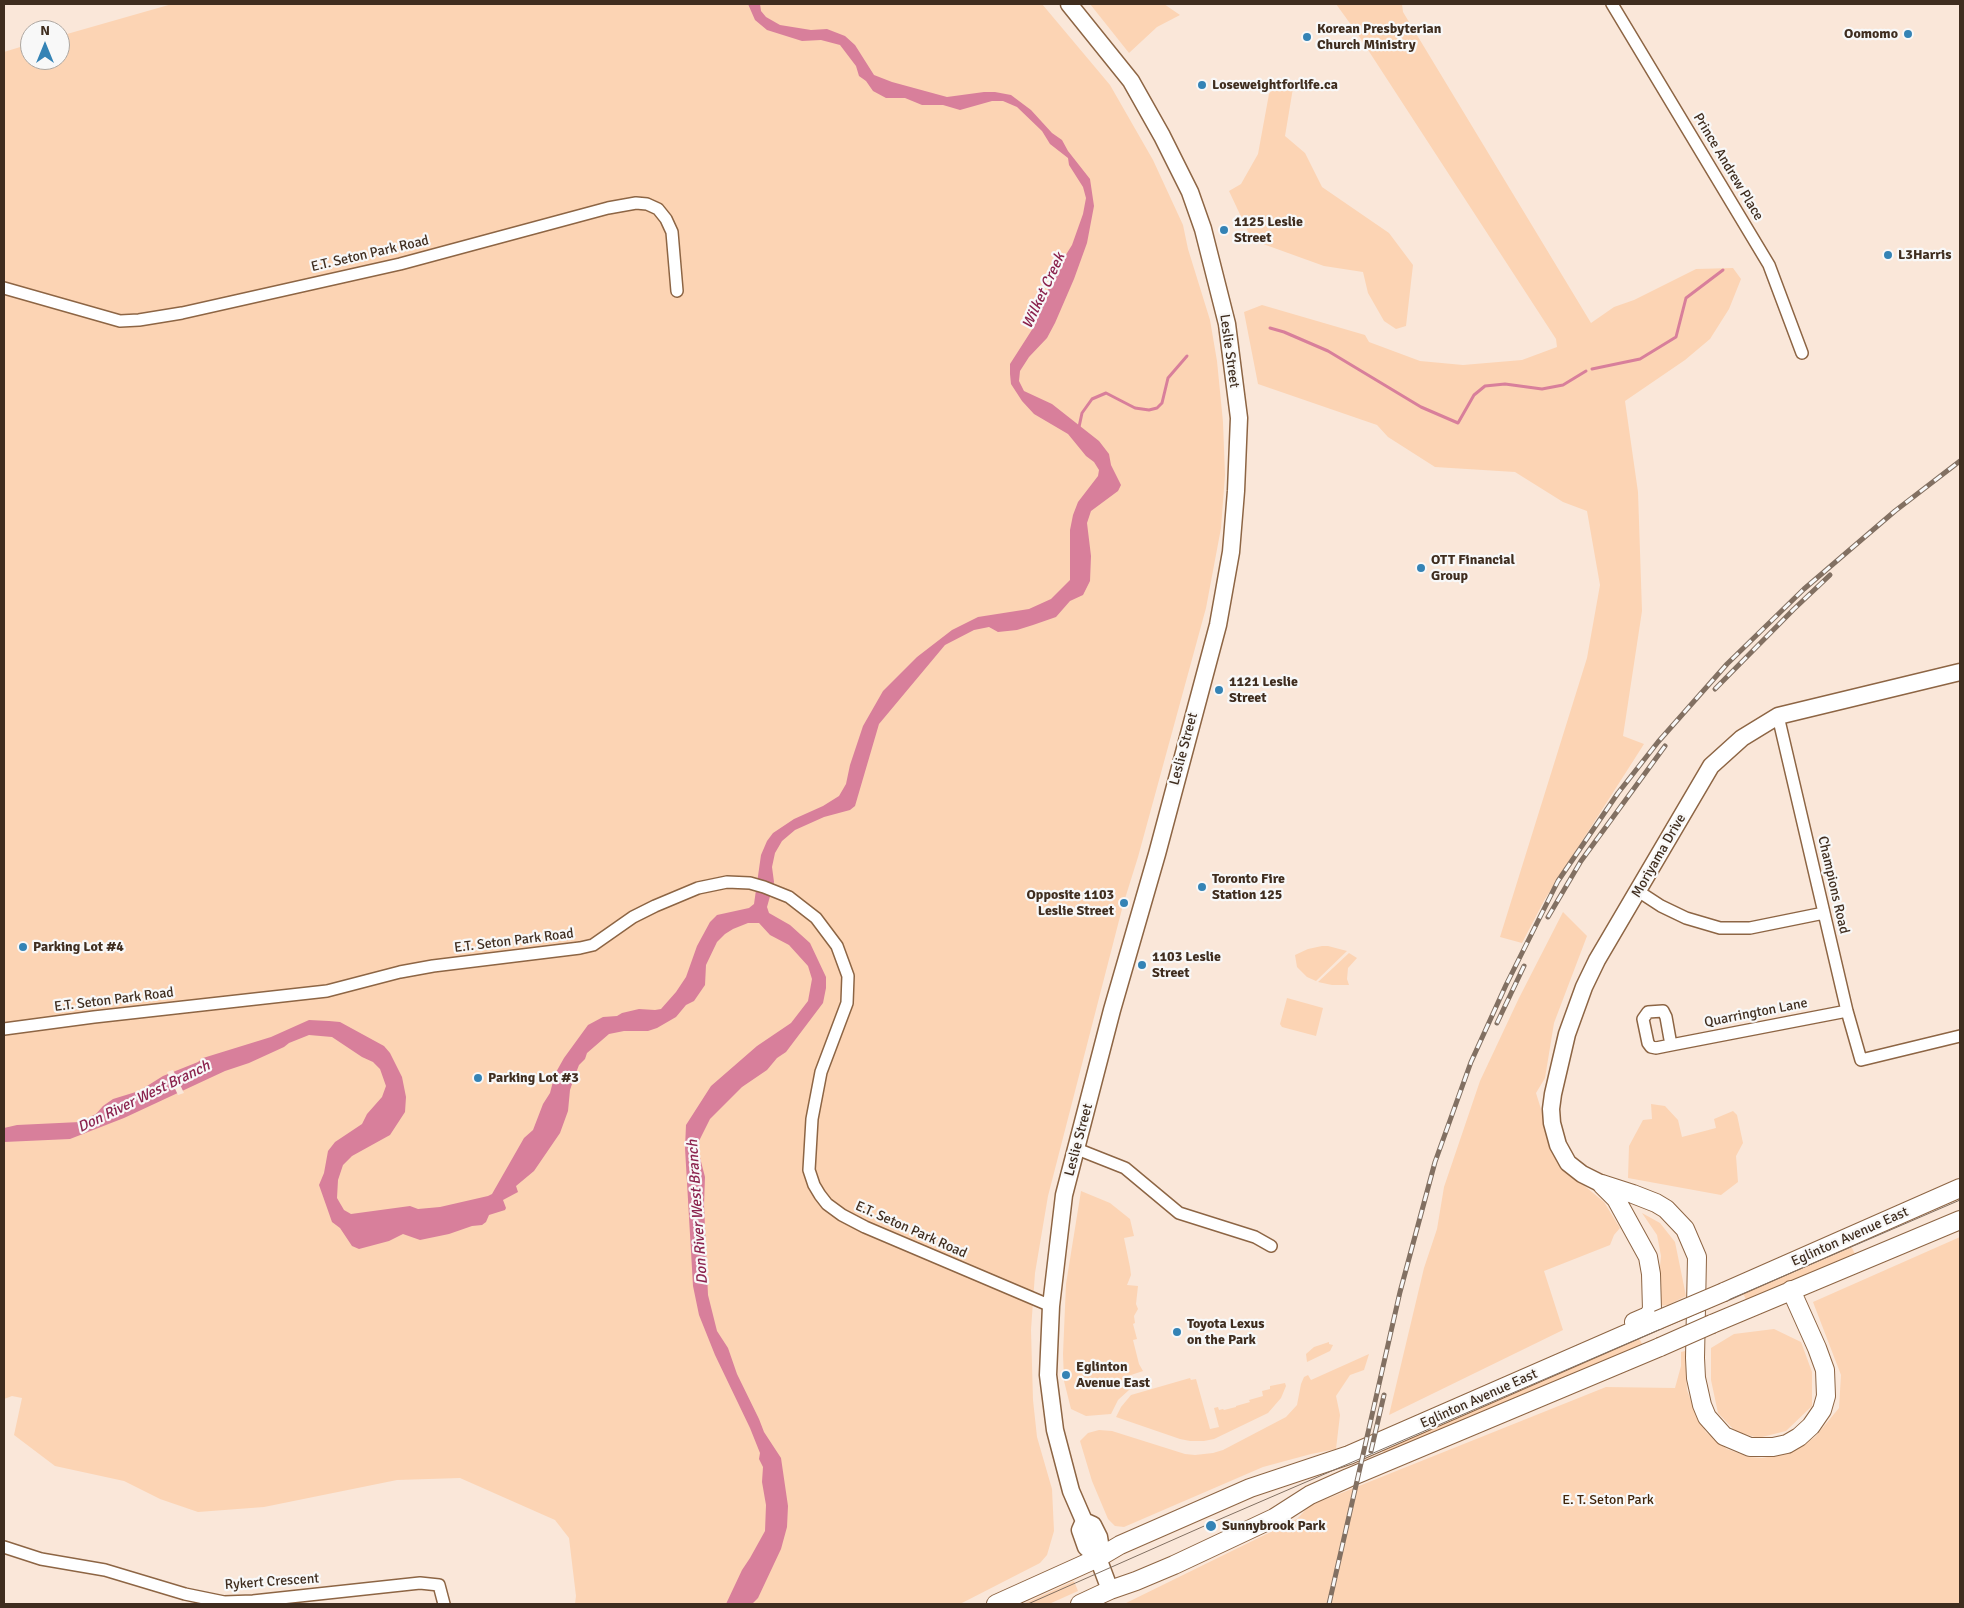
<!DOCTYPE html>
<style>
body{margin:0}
#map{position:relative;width:1964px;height:1608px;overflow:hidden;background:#fae7d9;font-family:Signika,sans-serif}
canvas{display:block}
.frame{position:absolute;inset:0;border:5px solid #3f2d1f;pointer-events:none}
.north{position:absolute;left:20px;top:20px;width:50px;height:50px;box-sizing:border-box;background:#f8f8f8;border:1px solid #aea7a1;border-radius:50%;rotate:0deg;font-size:14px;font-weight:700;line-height:20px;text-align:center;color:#3f2d1f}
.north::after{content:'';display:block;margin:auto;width:18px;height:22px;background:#3483b5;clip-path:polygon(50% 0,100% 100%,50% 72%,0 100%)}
</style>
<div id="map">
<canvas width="1964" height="1608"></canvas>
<div class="frame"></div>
<div class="north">N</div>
</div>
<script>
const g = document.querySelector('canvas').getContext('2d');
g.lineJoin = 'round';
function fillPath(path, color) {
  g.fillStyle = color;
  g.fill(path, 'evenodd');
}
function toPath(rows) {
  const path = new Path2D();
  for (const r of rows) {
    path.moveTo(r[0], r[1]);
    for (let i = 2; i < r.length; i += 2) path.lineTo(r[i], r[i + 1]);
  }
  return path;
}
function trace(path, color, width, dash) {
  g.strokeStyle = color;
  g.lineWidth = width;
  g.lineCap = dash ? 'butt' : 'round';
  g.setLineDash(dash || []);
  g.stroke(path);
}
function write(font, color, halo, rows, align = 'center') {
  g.font = font + ' Signika,sans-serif';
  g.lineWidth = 4.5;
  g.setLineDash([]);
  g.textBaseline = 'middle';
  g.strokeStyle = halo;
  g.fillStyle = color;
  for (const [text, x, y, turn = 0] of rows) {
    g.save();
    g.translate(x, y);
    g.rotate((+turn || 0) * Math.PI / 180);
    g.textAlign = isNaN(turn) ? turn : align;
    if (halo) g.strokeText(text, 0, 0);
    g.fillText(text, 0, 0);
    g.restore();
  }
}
fillPath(toPath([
 [172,4,1042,4,1110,85,1153,160,1183,225,1188,249,1210,320,1217,361,1223,422,1225,475,1221,528,1206,608,1138,857,1123,905,1048,1196,1035,1273,1031,1330,1033,1400,1037,1437,1052,1489,1054,1531,1047,1555,1040,1563,960,1604,575,1604,576,1596,569,1538,555,1520,460,1478,397,1480,264,1507,198,1512,160,1499,124,1481,55,1466,14,1435,22,1398,12,1396,4,1399,4,52,30,44,30,60,60,60,60,36],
 [1090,4,1164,4,1180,15,1157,27,1129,53],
 [1336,4,1402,4,1403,12,1591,323,1614,307,1634,300,1696,269,1733,268,1741,279,1729,309,1710,339,1685,360,1625,401,1638,492,1642,611,1623,736,1644,744,1545,899,1522,943,1500,937,1587,658,1600,585,1587,511,1563,502,1515,472,1435,467,1388,437,1377,425,1258,384,1244,312,1262,305,1365,335,1369,342,1420,361,1463,365,1522,360,1557,347,1556,339,1357,33],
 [1278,81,1294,82,1285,136,1305,153,1322,187,1389,233,1413,265,1406,326,1396,329,1384,321,1368,293,1363,272,1324,266,1252,240,1229,191,1241,184,1258,154,1269,94],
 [1563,912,1587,936,1554,1023,1545,1078,1536,1093,1558,1164,1604,1202,1620,1228,1614,1235,1610,1245,1544,1271,1563,1330,1389,1415,1424,1268,1437,1229,1444,1187,1480,1081,1519,998],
 [1322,946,1328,946,1347,951,1316,981,1307,977,1297,967,1295,955,1308,949],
 [1349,953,1357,958,1348,968,1347,979,1349,985,1332,985,1318,982],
 [1287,998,1323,1008,1316,1036,1282,1027,1280,1024],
 [1651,1104,1665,1106,1678,1120,1682,1137,1716,1128,1714,1119,1733,1111,1737,1115,1743,1143,1736,1156,1738,1182,1721,1195,1628,1178,1629,1146,1643,1120,1652,1119],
 [1081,1191,1110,1203,1130,1219,1134,1236,1124,1238,1130,1267,1131,1275,1127,1285,1138,1286,1136,1304,1138,1309,1134,1316,1135,1323,1133,1324,1137,1339,1133,1340,1139,1364,1143,1371,1128,1376,1130,1385,1133,1384,1134,1388,1129,1390,1118,1400,1111,1414,1086,1416,1071,1409,1064,1381,1063,1354,1066,1284],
 [1642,1213,1660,1223,1675,1242,1686,1296,1668,1305,1656,1306,1661,1256,1657,1235],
 [1960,1237,1960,1604,1124,1604,1297,1519,1309,1506,1606,1387,1675,1388,1681,1366,1681,1352,1685,1351,1687,1390,1697,1417,1706,1432,1727,1449,1749,1457,1762,1458,1786,1454,1798,1449,1815,1437,1839,1408,1841,1375,1813,1302],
 [1850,1244,1856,1256,1747,1302,1742,1291],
 [1774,1329,1801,1342,1812,1372,1812,1406,1786,1431,1758,1438,1735,1431,1718,1413,1711,1380,1711,1348,1734,1334],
 [1639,1338,1643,1346,1385,1456,1382,1448],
 [1329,1342,1329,1344,1333,1345,1330,1351,1307,1362,1306,1354,1314,1347],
 [1369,1354,1364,1370,1350,1375,1336,1396,1340,1415,1336,1449,1311,1454,1263,1467,1124,1527,1115,1526,1108,1519,1092,1481,1080,1441,1088,1433,1099,1430,1112,1431,1185,1454,1195,1455,1213,1453,1223,1450,1286,1417,1297,1405,1301,1384,1304,1377,1308,1375,1311,1380],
 [1190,1378,1191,1380,1196,1379,1210,1429,1219,1427,1214,1408,1218,1407,1219,1410,1223,1409,1224,1410,1236,1407,1236,1406,1250,1402,1249,1400,1263,1396,1262,1391,1270,1389,1270,1386,1285,1383,1286,1386,1281,1398,1268,1413,1214,1439,1204,1441,1190,1441,1180,1439,1116,1417,1121,1407,1131,1395],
 [1074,1581,1078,1591,1049,1604,1023,1604]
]), '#fcd4b4');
fillPath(toPath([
 [748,4,760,4,761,11,766,17,780,25,811,30,827,29,845,36,855,45,874,75,892,82,947,97,984,92,995,92,1011,95,1031,110,1052,133,1062,140,1068,151,1090,179,1094,206,1087,243,1074,279,1055,323,1047,338,1029,357,1020,371,1019,381,1024,391,1052,404,1099,441,1109,454,1111,465,1121,485,1118,491,1091,511,1087,523,1091,556,1090,581,1083,595,1070,601,1056,617,1033,625,1017,630,998,632,989,627,974,630,945,645,879,724,855,806,850,810,824,817,795,830,782,841,775,853,772,867,774,882,767,907,769,913,790,925,810,943,826,977,826,988,823,1003,786,1052,777,1058,767,1070,742,1087,710,1119,698,1143,698,1150,705,1177,704,1205,708,1295,717,1331,728,1348,737,1374,759,1419,764,1432,781,1458,788,1506,787,1527,781,1549,758,1598,752,1604,726,1604,742,1570,750,1558,765,1531,766,1505,762,1482,763,1467,759,1459,760,1453,750,1428,715,1355,699,1315,693,1286,685,1148,686,1125,711,1086,757,1046,791,1023,808,1001,812,979,808,966,789,945,770,935,759,923,748,923,733,929,725,934,717,942,706,965,705,985,694,1001,686,1005,676,1017,657,1028,648,1031,624,1031,609,1034,587,1053,585,1059,579,1065,574,1078,570,1090,568,1111,560,1133,534,1171,516,1186,518,1192,503,1200,506,1208,505,1210,489,1215,486,1222,482,1225,472,1226,449,1234,420,1240,403,1234,389,1241,359,1249,352,1246,340,1228,332,1222,319,1185,324,1173,328,1151,335,1142,362,1124,367,1114,382,1097,386,1086,380,1069,373,1062,362,1057,332,1037,309,1035,289,1043,284,1047,249,1063,225,1071,124,1118,70,1139,4,1142,4,1128,17,1125,80,1122,96,1114,103,1106,113,1099,139,1091,163,1076,198,1062,203,1058,271,1037,309,1020,329,1021,340,1022,384,1046,390,1053,402,1077,406,1097,405,1112,390,1135,352,1156,343,1165,338,1180,337,1198,344,1210,351,1214,410,1206,418,1209,440,1207,488,1196,492,1194,524,1138,533,1130,543,1104,550,1093,555,1074,564,1058,588,1025,603,1017,617,1016,622,1013,639,1009,655,1010,661,1009,676,992,686,977,697,946,710,922,717,915,749,908,754,904,761,855,767,841,773,833,794,819,823,806,839,796,846,784,850,765,863,726,883,691,917,657,952,630,978,617,1029,609,1051,599,1070,580,1070,530,1073,515,1078,502,1098,476,1099,470,1094,462,1086,456,1068,434,1034,414,1022,401,1011,384,1010,374,1010,364,1035,325,1054,274,1072,245,1083,214,1086,198,1083,187,1069,165,1068,158,1050,144,1042,131,1017,107,1003,101,992,101,960,110,943,105,922,105,905,98,886,98,873,91,866,81,859,76,856,66,840,45,821,40,802,41,767,30,755,20]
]), '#d87f9b');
fillPath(toPath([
 [173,1070,184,1093,178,1095,167,1072]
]), '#fae7d9');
trace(toPath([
 [1270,328,1284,332,1328,351,1421,407,1458,423,1474,395,1485,386,1505,384,1542,389,1563,385,1586,371],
 [1592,369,1640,359,1676,337,1686,298,1723,270],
 [1079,427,1082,413,1092,399,1106,393,1135,408,1149,410,1157,408,1162,403,1168,378,1187,356]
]), '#d87f9b', 3);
const street = toPath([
 [1612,4,1769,265,1802,353],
 [4,288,120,321,139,320,182,313,400,264,608,208,636,203,647,204,658,209,666,219,672,232,677,291],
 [1778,716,1847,1011,1861,1060,1960,1036],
 [1638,891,1661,906,1686,918,1720,928,1750,928,1824,913],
 [4,1029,94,1017,327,991,400,972,433,966,580,948,593,945,633,917,655,906,698,888,727,882,750,883,764,887,789,897,816,918,837,946,848,976,847,1003,821,1072,812,1119,809,1170,814,1185,820,1195,827,1204,842,1215,865,1227,1051,1306],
 [1671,1045,1656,1048,1651,1047,1648,1043,1643,1019,1648,1012,1663,1011,1666,1017,1671,1045,1847,1011],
 [1077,1149,1125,1168,1179,1213,1255,1237,1271,1246],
 [4,1547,41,1559,105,1570,185,1594,224,1602,253,1601,420,1583,439,1585,444,1604]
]);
const secondary = toPath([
 [1069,4,1131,81,1162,136,1190,192,1203,229,1227,324,1239,418,1236,491,1231,552,1218,625,1157,854,1112,1010,1064,1195,1051,1306,1048,1375,1055,1430,1071,1491,1084,1521,1093,1525,1099,1537,1100,1543,1098,1558,1110,1590],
 [1602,1184,1582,1174,1568,1163,1558,1145,1552,1123,1551,1109,1553,1094,1567,1034,1584,987,1597,960,1711,766,1742,738,1778,716,1960,672],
 [1084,1521,1080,1530,1086,1547,1098,1558]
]);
const primary = toPath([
 [1602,1184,1633,1194,1656,1203,1666,1209,1685,1229,1697,1257,1695,1358,1696,1378,1702,1405,1707,1417,1724,1436,1750,1447,1773,1447,1787,1444,1799,1437,1811,1426,1822,1410,1826,1396,1825,1370,1817,1348,1791,1290],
 [1602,1185,1616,1199,1648,1257,1651,1274,1652,1310,1648,1316,1634,1322],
 [1724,1292,1960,1188],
 [1712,1324,1960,1220],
 [996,1604,1098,1558,1120,1545,1250,1488,1349,1455,1658,1320],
 [1080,1604,1110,1590,1136,1581,1174,1565,1274,1518,1310,1495,1348,1478,1660,1347]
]);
trace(street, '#8d6544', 14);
trace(secondary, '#8d6544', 19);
trace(primary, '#8d6544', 20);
trace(street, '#fff', 11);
trace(secondary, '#fff', 16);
trace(primary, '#fff', 18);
trace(toPath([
 [1028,1604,1211,1523,1960,1200]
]), '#827062', 1);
const rail = toPath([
 [1715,689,1794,609,1830,575],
 [1548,917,1581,861,1665,746],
 [1497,1023,1524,966],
 [1371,1451,1384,1395],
 [1329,1604,1400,1292,1435,1162,1471,1062,1506,985,1558,881,1618,793,1658,742,1727,664,1804,589,1895,511,1960,461]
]);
trace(rail, '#827062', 5);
trace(rail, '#f8f8f8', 3, [9]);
const primaryBridge = toPath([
 [1658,1320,1724,1292],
 [1660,1347,1712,1324]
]);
trace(primaryBridge, '#8d6544', 20, []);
trace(primaryBridge, '#fff', 18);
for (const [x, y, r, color] of [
 [1908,34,5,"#3483b5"],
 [1307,37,5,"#3483b5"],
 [1202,85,5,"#3483b5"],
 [1224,230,5,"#3483b5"],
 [1888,255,5,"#3483b5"],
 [1421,568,5,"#3483b5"],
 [1219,690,5,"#3483b5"],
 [1202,887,5,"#3483b5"],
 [1124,903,5,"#3483b5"],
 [23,947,5,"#3483b5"],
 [1142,965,5,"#3483b5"],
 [478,1078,5,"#3483b5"],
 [1177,1332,5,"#3483b5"],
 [1066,1375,5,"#3483b5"],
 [1211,1526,6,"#3483b5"]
]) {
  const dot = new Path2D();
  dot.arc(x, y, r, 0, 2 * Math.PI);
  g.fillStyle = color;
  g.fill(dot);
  trace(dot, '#f8f8f8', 2);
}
write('bold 14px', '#3f2d1f', '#f8f8f8', [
 ["Korean Presbyterian",1317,29],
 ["Church Ministry",1317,45],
 ["Oomomo",1898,34,"right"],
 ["Loseweightforlife.ca",1212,85],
 ["1125 Leslie",1234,222],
 ["Street",1234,238],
 ["L3Harris",1898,255],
 ["OTT Financial",1431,560],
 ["Group",1431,576],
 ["1121 Leslie",1229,682],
 ["Street",1229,698],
 ["Toronto Fire",1212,879],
 ["Station 125",1212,895],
 ["Opposite 1103",1114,895,"right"],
 ["Leslie Street",1114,911,"right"],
 ["Parking Lot #4",33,947],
 ["1103 Leslie",1152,957],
 ["Street",1152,973],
 ["Parking Lot #3",488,1078],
 ["Toyota Lexus",1187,1324],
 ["on the Park",1187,1340],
 ["Eglinton",1076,1367],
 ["Avenue East",1076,1383],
 ["Sunnybrook Park",1222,1526]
], 'left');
write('14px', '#3f2d1f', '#f8f8f8', [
 ["Prince Andrew Place",1728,167,59],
 ["E.T. Seton Park Road",370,254,-13],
 ["Leslie Street",1229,351,82],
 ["Leslie Street",1184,749,-75],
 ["Moriyama Drive",1659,856,-60],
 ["Champions Road",1833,885,77],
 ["E.T. Seton Park Road",514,941,-7],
 ["E.T. Seton Park Road",114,1000,-7],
 ["Quarrington Lane",1756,1013,-11],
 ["Leslie Street",1079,1140,-75],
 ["E.T. Seton Park Road",911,1230,24],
 ["Eglinton Avenue East",1850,1237,-24],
 ["Eglinton Avenue East",1479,1399,-24],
 ["Rykert Crescent",272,1582,-4]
]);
write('14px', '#402409', '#f8f8f8', [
 ["E. T. Seton Park",1608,1500]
]);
write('italic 15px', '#8b234e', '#f8f8f8', [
 ["Wilket Creek",1044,291,-65],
 ["Don River West Branch",144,1097,-26],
 ["Don River West Branch",698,1212,-94]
]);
</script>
